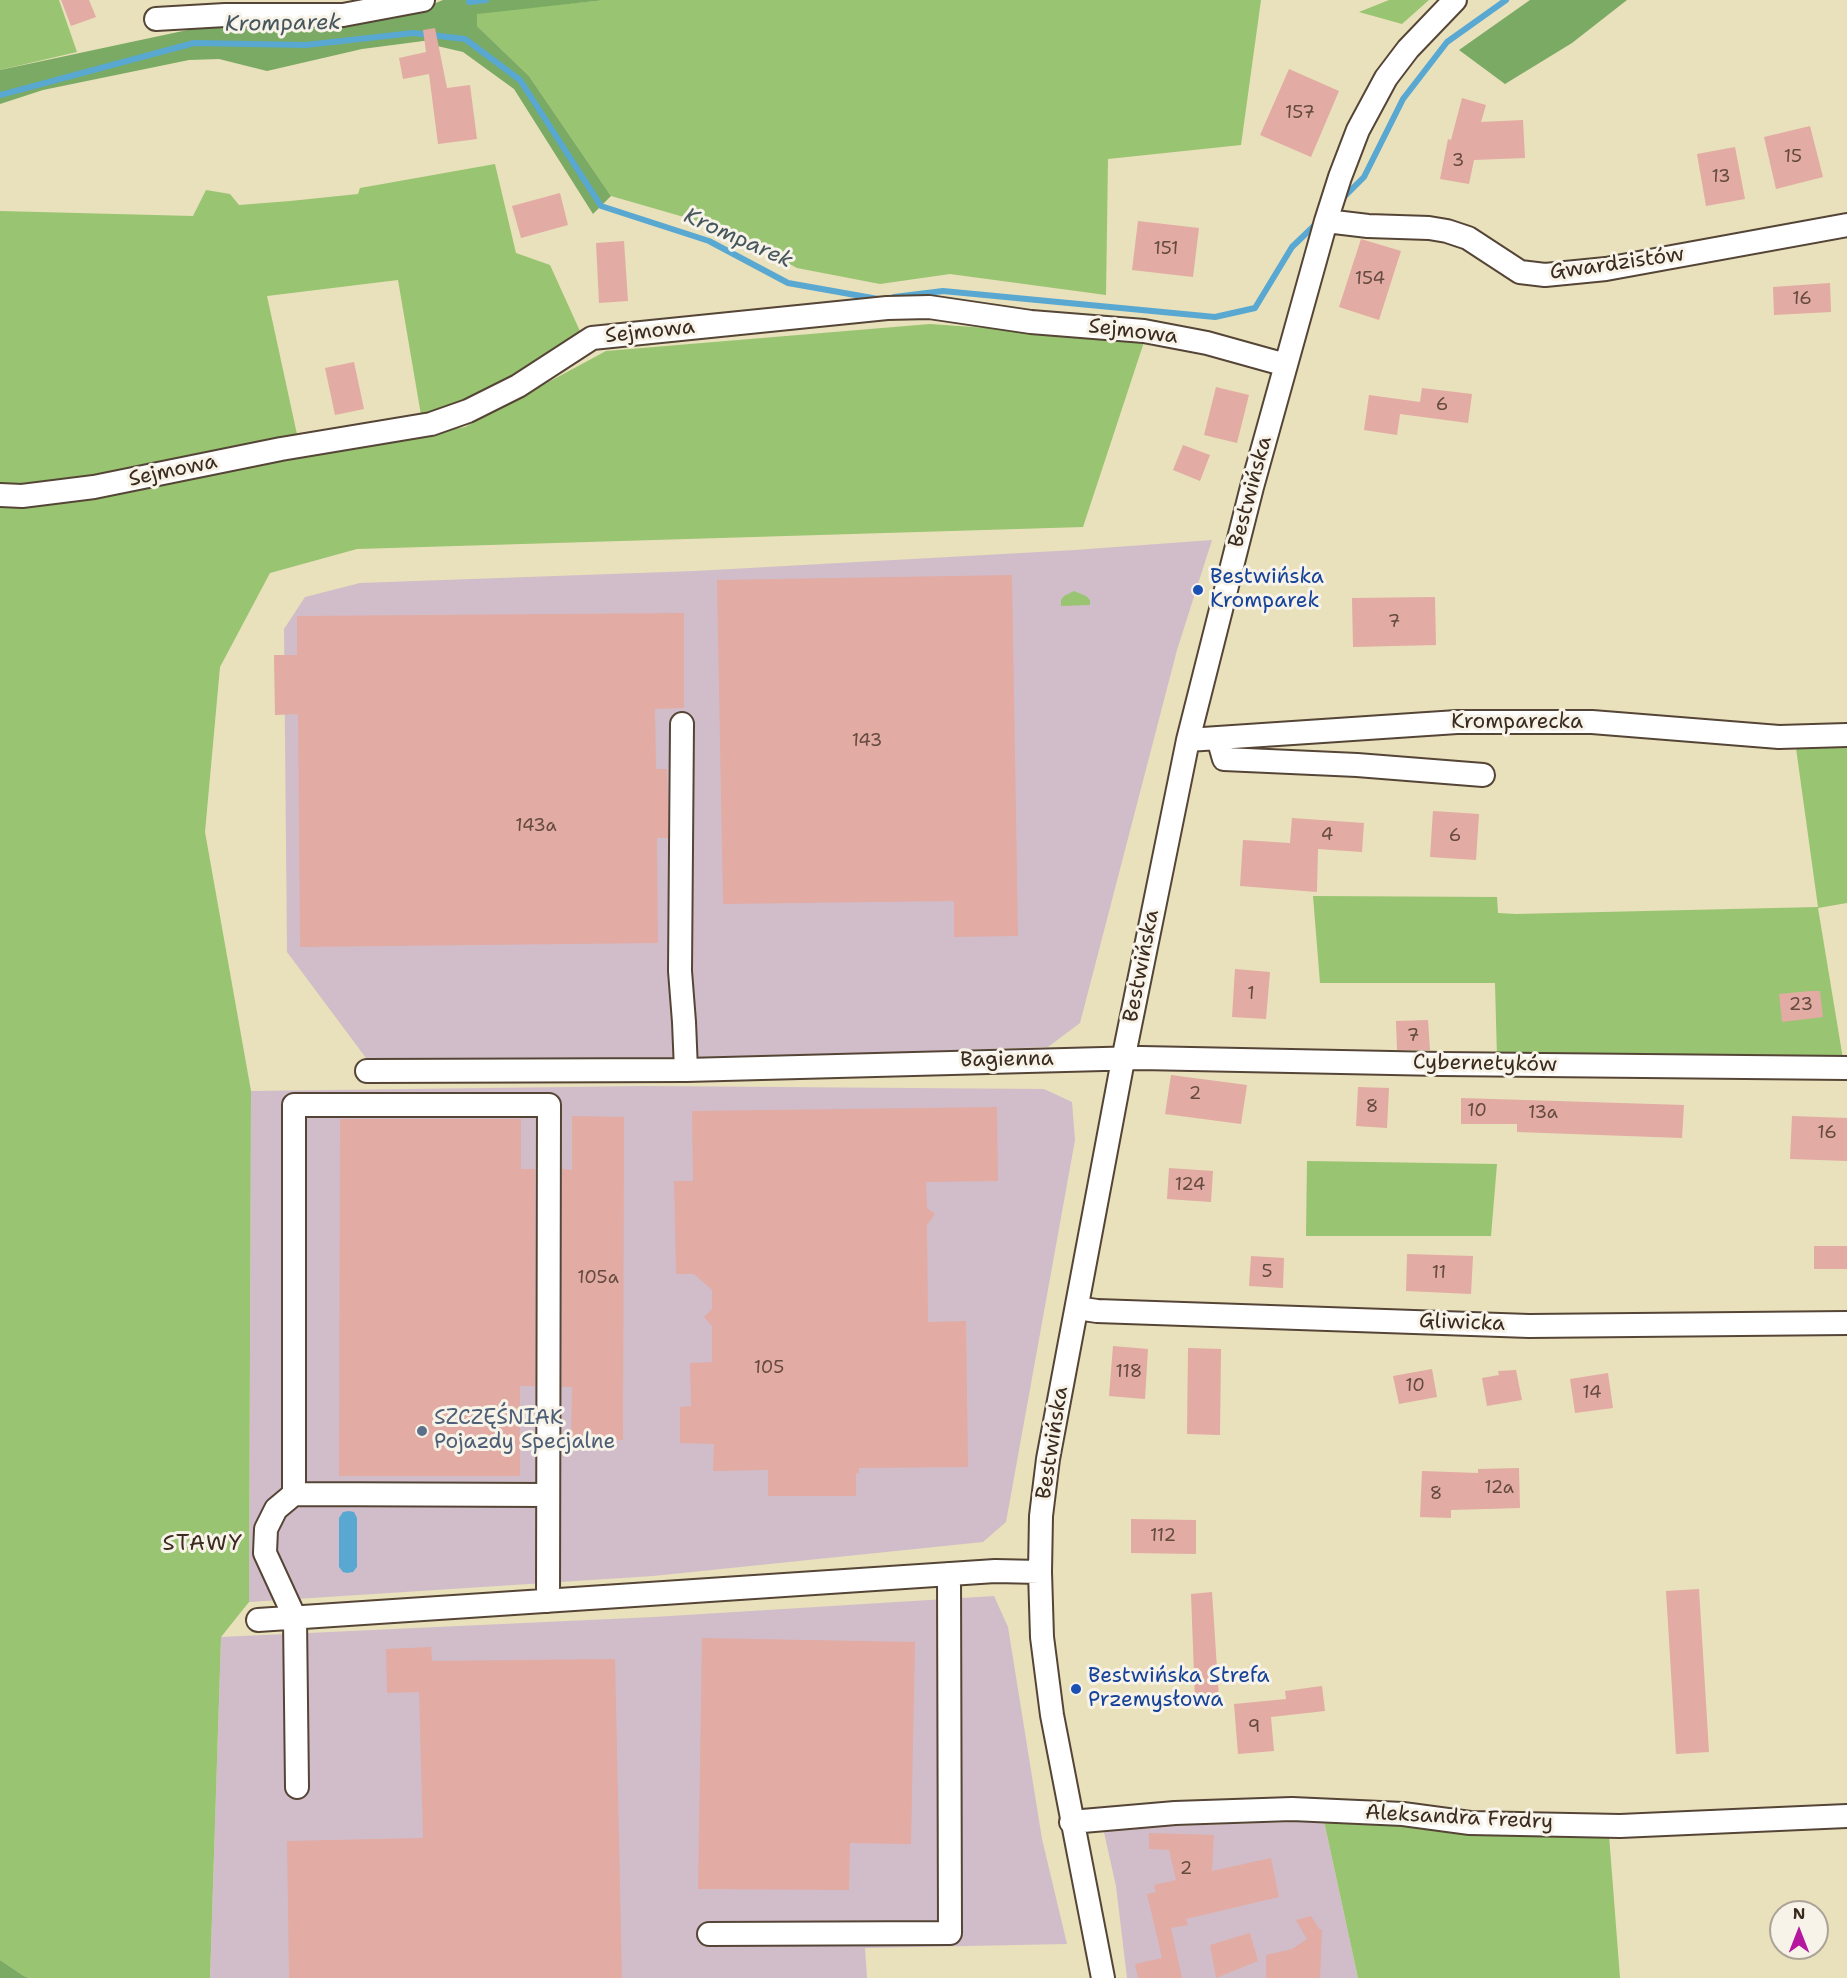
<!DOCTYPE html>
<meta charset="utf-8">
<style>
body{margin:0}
#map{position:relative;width:1847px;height:1978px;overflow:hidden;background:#e9e0bc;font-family:"Shantell Sans",sans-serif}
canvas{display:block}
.north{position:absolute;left:1769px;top:1900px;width:60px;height:60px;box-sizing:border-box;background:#f7f3e8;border:2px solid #aca397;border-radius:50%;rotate:0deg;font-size:16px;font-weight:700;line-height:24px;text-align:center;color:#3b2a1e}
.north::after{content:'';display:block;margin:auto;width:21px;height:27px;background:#b5179e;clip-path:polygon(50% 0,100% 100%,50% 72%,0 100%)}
</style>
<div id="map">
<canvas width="1847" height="1978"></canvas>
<div class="north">N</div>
</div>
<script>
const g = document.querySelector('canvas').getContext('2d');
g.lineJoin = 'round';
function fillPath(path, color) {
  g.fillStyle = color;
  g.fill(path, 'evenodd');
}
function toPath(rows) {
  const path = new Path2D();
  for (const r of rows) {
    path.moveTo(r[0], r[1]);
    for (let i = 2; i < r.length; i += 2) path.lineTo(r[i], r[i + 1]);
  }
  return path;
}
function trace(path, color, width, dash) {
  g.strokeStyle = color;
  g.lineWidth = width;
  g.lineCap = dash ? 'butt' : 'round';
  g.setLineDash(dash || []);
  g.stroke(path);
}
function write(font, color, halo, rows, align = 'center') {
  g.font = font + ' "Shantell Sans",sans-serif';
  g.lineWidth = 6;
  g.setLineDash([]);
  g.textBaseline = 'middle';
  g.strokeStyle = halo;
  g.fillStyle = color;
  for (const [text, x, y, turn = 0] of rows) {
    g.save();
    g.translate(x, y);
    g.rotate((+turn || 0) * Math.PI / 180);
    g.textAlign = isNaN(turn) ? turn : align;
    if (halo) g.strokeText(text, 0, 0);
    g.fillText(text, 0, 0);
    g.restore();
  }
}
fillPath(toPath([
 [1212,540,1177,650,1080,1023,1048,1047,676,1060,372,1066,287,952,284,629,305,597,360,583,695,571,1075,550],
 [646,1086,1044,1089,1072,1102,1075,1140,1006,1522,983,1542,653,1576,249,1602,251,1091],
 [994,1596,1008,1627,1042,1839,1067,1944,865,1948,867,1978,210,1978,221,1637,654,1617],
 [1324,1821,1358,1978,1127,1978,1116,1886,1103,1828]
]), '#d1bdc9');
fillPath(toPath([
 [0,0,59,0,77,52,0,70],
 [605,0,1261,0,1241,145,1108,159,1106,295,950,274,880,284,797,268,722,228,611,196,529,76,477,26,477,13],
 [1389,0,1429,0,1402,24,1359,12],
 [495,164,516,253,550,265,584,340,523,376,422,421,398,280,267,296,298,439,103,479,0,487,0,211,193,216,206,190,230,194,239,205,290,201,358,194,360,188],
 [930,324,1145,339,1083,527,357,549,270,573,220,667,205,832,251,1091,249,1602,221,1637,210,1978,29,1978,24,1976,0,1960,0,508,28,508,465,427,606,351],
 [1074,591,1086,596,1090,600,1090,605,1061,606,1061,600,1064,596],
 [1847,746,1847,903,1818,908,1843,1059,1497,1058,1495,983,1320,983,1313,896,1497,897,1498,913,1516,914,1818,907,1796,748],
 [1307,1161,1497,1164,1491,1236,1306,1236],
 [1324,1821,1405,1826,1476,1834,1609,1835,1620,1978,1358,1978]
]), '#99c471');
fillPath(toPath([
 [443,0,605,0,477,14,477,26,529,76,611,196,593,214,514,89,463,52,433,45,431,40,362,49,267,71,219,59,189,60,43,90,0,104,0,70,225,22,416,11],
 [1530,0,1627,0,1572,43,1505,84,1459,50],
 [0,1960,24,1976,29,1978,0,1978]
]), '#7aaa63');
fillPath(toPath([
 [349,1511,354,1512,357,1518,357,1567,353,1572,347,1573,343,1572,339,1567,339,1518,343,1512]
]), '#58a8d2');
trace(toPath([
 [469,2,486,0],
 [0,95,194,43,306,45,413,33,465,39,520,80,601,206,709,241,788,283,878,299],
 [1342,199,1364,177,1403,99,1447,42,1506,0],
 [894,297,943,291,1215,317,1255,308,1292,247,1317,223]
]), '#58a8d2', 6);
fillPath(toPath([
 [61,0,89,0,96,17,71,26],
 [435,28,447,88,470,85,477,139,438,144,429,74,403,79,399,58,426,52,423,30],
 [1289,69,1339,91,1311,157,1260,135],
 [1462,98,1486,105,1481,122,1523,120,1525,158,1474,160,1469,184,1440,179,1448,139,1451,140],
 [1810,126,1823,177,1776,189,1764,137],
 [1735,147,1745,199,1706,206,1697,154],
 [560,193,568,225,521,238,512,206],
 [1138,221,1199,228,1193,277,1132,270],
 [1361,239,1401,251,1379,320,1339,307],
 [624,241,628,301,599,303,596,243],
 [1830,283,1831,312,1774,315,1773,287],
 [354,362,364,409,335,415,325,368],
 [1216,387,1249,395,1237,443,1204,435],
 [1422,388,1472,394,1468,423,1400,414,1397,435,1364,430,1369,395,1420,402],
 [1183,445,1210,455,1200,481,1173,470],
 [1012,575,1018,936,954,937,954,901,723,904,717,580],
 [1435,597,1436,645,1353,647,1352,598],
 [684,613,684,708,655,709,656,769,667,769,668,802,668,838,657,838,658,943,300,947,298,714,275,715,274,655,297,655,297,616],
 [1433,811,1479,814,1476,860,1430,857],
 [1292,818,1364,823,1362,852,1318,849,1317,892,1240,886,1243,840,1290,843],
 [1235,969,1270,972,1266,1019,1232,1017],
 [1810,991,1820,991,1823,1017,1782,1022,1779,994],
 [1428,1020,1430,1050,1397,1050,1396,1021],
 [1171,1075,1247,1085,1241,1124,1165,1114],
 [1358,1087,1389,1088,1387,1128,1356,1126],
 [1461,1098,1684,1105,1682,1138,1517,1132,1517,1124,1461,1124],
 [997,1107,998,1181,926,1182,927,1208,935,1214,927,1225,928,1322,966,1321,968,1467,859,1468,859,1474,856,1473,856,1496,768,1496,768,1470,713,1471,714,1444,680,1443,680,1407,691,1406,690,1363,712,1362,712,1326,704,1317,712,1309,712,1290,694,1274,676,1274,674,1181,693,1181,692,1111],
 [572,1116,624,1117,623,1440,571,1440,572,1387,562,1387,562,1169,572,1170],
 [1792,1116,1847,1118,1847,1161,1790,1159],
 [340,1119,521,1119,521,1169,535,1169,535,1386,520,1386,520,1476,339,1476],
 [1169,1168,1213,1171,1211,1202,1167,1199],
 [1814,1246,1847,1246,1847,1269,1814,1269],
 [1407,1254,1473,1256,1471,1294,1406,1291],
 [1251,1256,1284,1258,1283,1288,1249,1286],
 [1113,1346,1148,1349,1145,1399,1109,1396],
 [1188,1348,1221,1349,1220,1435,1187,1434],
 [1432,1369,1437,1397,1399,1404,1393,1376],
 [1516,1370,1522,1400,1487,1406,1482,1378,1499,1375,1498,1371],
 [1608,1373,1613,1408,1575,1413,1570,1379],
 [1519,1468,1520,1508,1451,1510,1451,1518,1420,1517,1422,1471,1478,1473,1478,1469],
 [1131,1519,1196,1520,1196,1554,1131,1553],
 [1699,1589,1709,1752,1676,1754,1666,1591],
 [1212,1592,1219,1699,1195,1700,1191,1594],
 [702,1638,915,1642,911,1844,850,1843,849,1890,698,1889],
 [431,1647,432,1661,615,1659,622,1978,289,1978,287,1841,423,1838,419,1692,387,1693,386,1649],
 [1322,1686,1325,1711,1271,1717,1274,1751,1238,1754,1234,1704,1286,1699,1285,1691],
 [1149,1833,1214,1835,1212,1871,1271,1858,1279,1897,1186,1919,1188,1925,1171,1928,1182,1978,1138,1978,1135,1964,1162,1958,1147,1894,1156,1892,1154,1885,1176,1880,1169,1850,1149,1849],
 [1311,1916,1320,1930,1322,1929,1320,1978,1266,1978,1266,1955,1292,1949,1307,1939,1296,1920],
 [1250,1933,1258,1961,1216,1978,1210,1945]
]), '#e2aba3');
const minor = toPath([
 [156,19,225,15,343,15,423,0],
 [1326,221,1368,226,1429,228,1447,231,1468,238,1520,272,1545,275,1606,269,1847,225],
 [0,495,22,496,94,487,281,449,431,424,468,411,518,386,592,338,887,308,929,307,1031,322,1144,331,1207,343,1286,365],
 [682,724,680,971,684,1022,686,1070],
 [1218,738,1224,759,1357,765,1483,775],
 [1188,740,1457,722,1592,722,1779,737,1847,735],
 [367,1071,686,1070,1141,1058,1441,1064,1847,1068],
 [1077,1308,1097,1311,1529,1326,1847,1323],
 [294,1494,276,1509,266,1529,265,1553,295,1618,297,1787],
 [548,1495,294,1494,294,1105,549,1105,548,1601],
 [258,1620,995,1571,1040,1572],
 [1071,1822,1175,1813,1292,1809,1403,1814,1470,1823,1620,1826,1847,1816],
 [709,1934,950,1933,949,1574],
 [1103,1978,1052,1715,1042,1637,1040,1572,1041,1516,1048,1459,1123,1060,1188,740,1252,487,1326,221,1340,177,1358,130,1386,78,1408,49,1455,0]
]);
trace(minor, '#554536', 26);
trace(minor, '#fff', 22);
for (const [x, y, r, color] of [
 [1198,590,6,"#1a4fb4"],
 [422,1431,6,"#5c6f8a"],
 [1076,1689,6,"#1a4fb4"]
]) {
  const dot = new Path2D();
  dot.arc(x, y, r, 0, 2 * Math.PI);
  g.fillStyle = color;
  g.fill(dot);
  trace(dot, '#f7f3e8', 2);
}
write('18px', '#654a3f', null, [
 ["157",1300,113],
 ["15",1793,157],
 ["3",1458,161],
 ["13",1721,177],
 ["151",1166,249],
 ["154",1370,279],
 ["16",1802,299],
 ["6",1442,405],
 ["7",1394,622],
 ["143",867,741],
 ["143a",536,826],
 ["4",1327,835],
 ["6",1455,836],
 ["1",1251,994],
 ["23",1801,1005],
 ["7",1413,1036],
 ["2",1195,1094],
 ["8",1372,1107],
 ["10",1477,1111],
 ["13a",1543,1113],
 ["16",1827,1133],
 ["124",1190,1185],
 ["5",1267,1272],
 ["11",1439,1273],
 ["105a",598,1278],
 ["105",769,1368],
 ["118",1129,1372],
 ["10",1415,1386],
 ["14",1592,1393],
 ["12a",1499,1488],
 ["8",1436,1494],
 ["112",1163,1536],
 ["9",1254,1727],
 ["2",1186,1869]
]);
write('21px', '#3b2a1e', '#f7f3e8', [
 ["Gwardzistów",1617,264,-8],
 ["Sejmowa",650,332,-6],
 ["Sejmowa",1133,332,7],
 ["Sejmowa",173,471,-12],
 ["Bestwińska",1251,492,-75],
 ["Kromparecka",1517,723],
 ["Bestwińska",1142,966,-79],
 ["Bagienna",1007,1060,-1],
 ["Cybernetyków",1485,1064,1],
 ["Gliwicka",1462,1323,2],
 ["Bestwińska",1053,1443,-81],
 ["Aleksandra Fredry",1459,1818,3]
]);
write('21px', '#164399', '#f7f3e8', [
 ["Bestwińska",1210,578],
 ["Kromparek",1210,602],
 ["Bestwińska Strefa",1088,1677],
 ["Przemysłowa",1088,1701]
], 'left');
write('21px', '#4e5e75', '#f7f3e8', [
 ["SZCZĘŚNIAK",434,1419],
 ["Pojazdy Specjalne",434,1443]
], 'left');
write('italic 22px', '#45565d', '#f7f3e8', [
 ["Kromparek",283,24,-1],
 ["Kromparek",738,239,24]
]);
g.letterSpacing = '1.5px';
write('22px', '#3b2a1e', '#f7f3e8', [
 ["STAWY",203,1544]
]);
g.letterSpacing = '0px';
</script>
